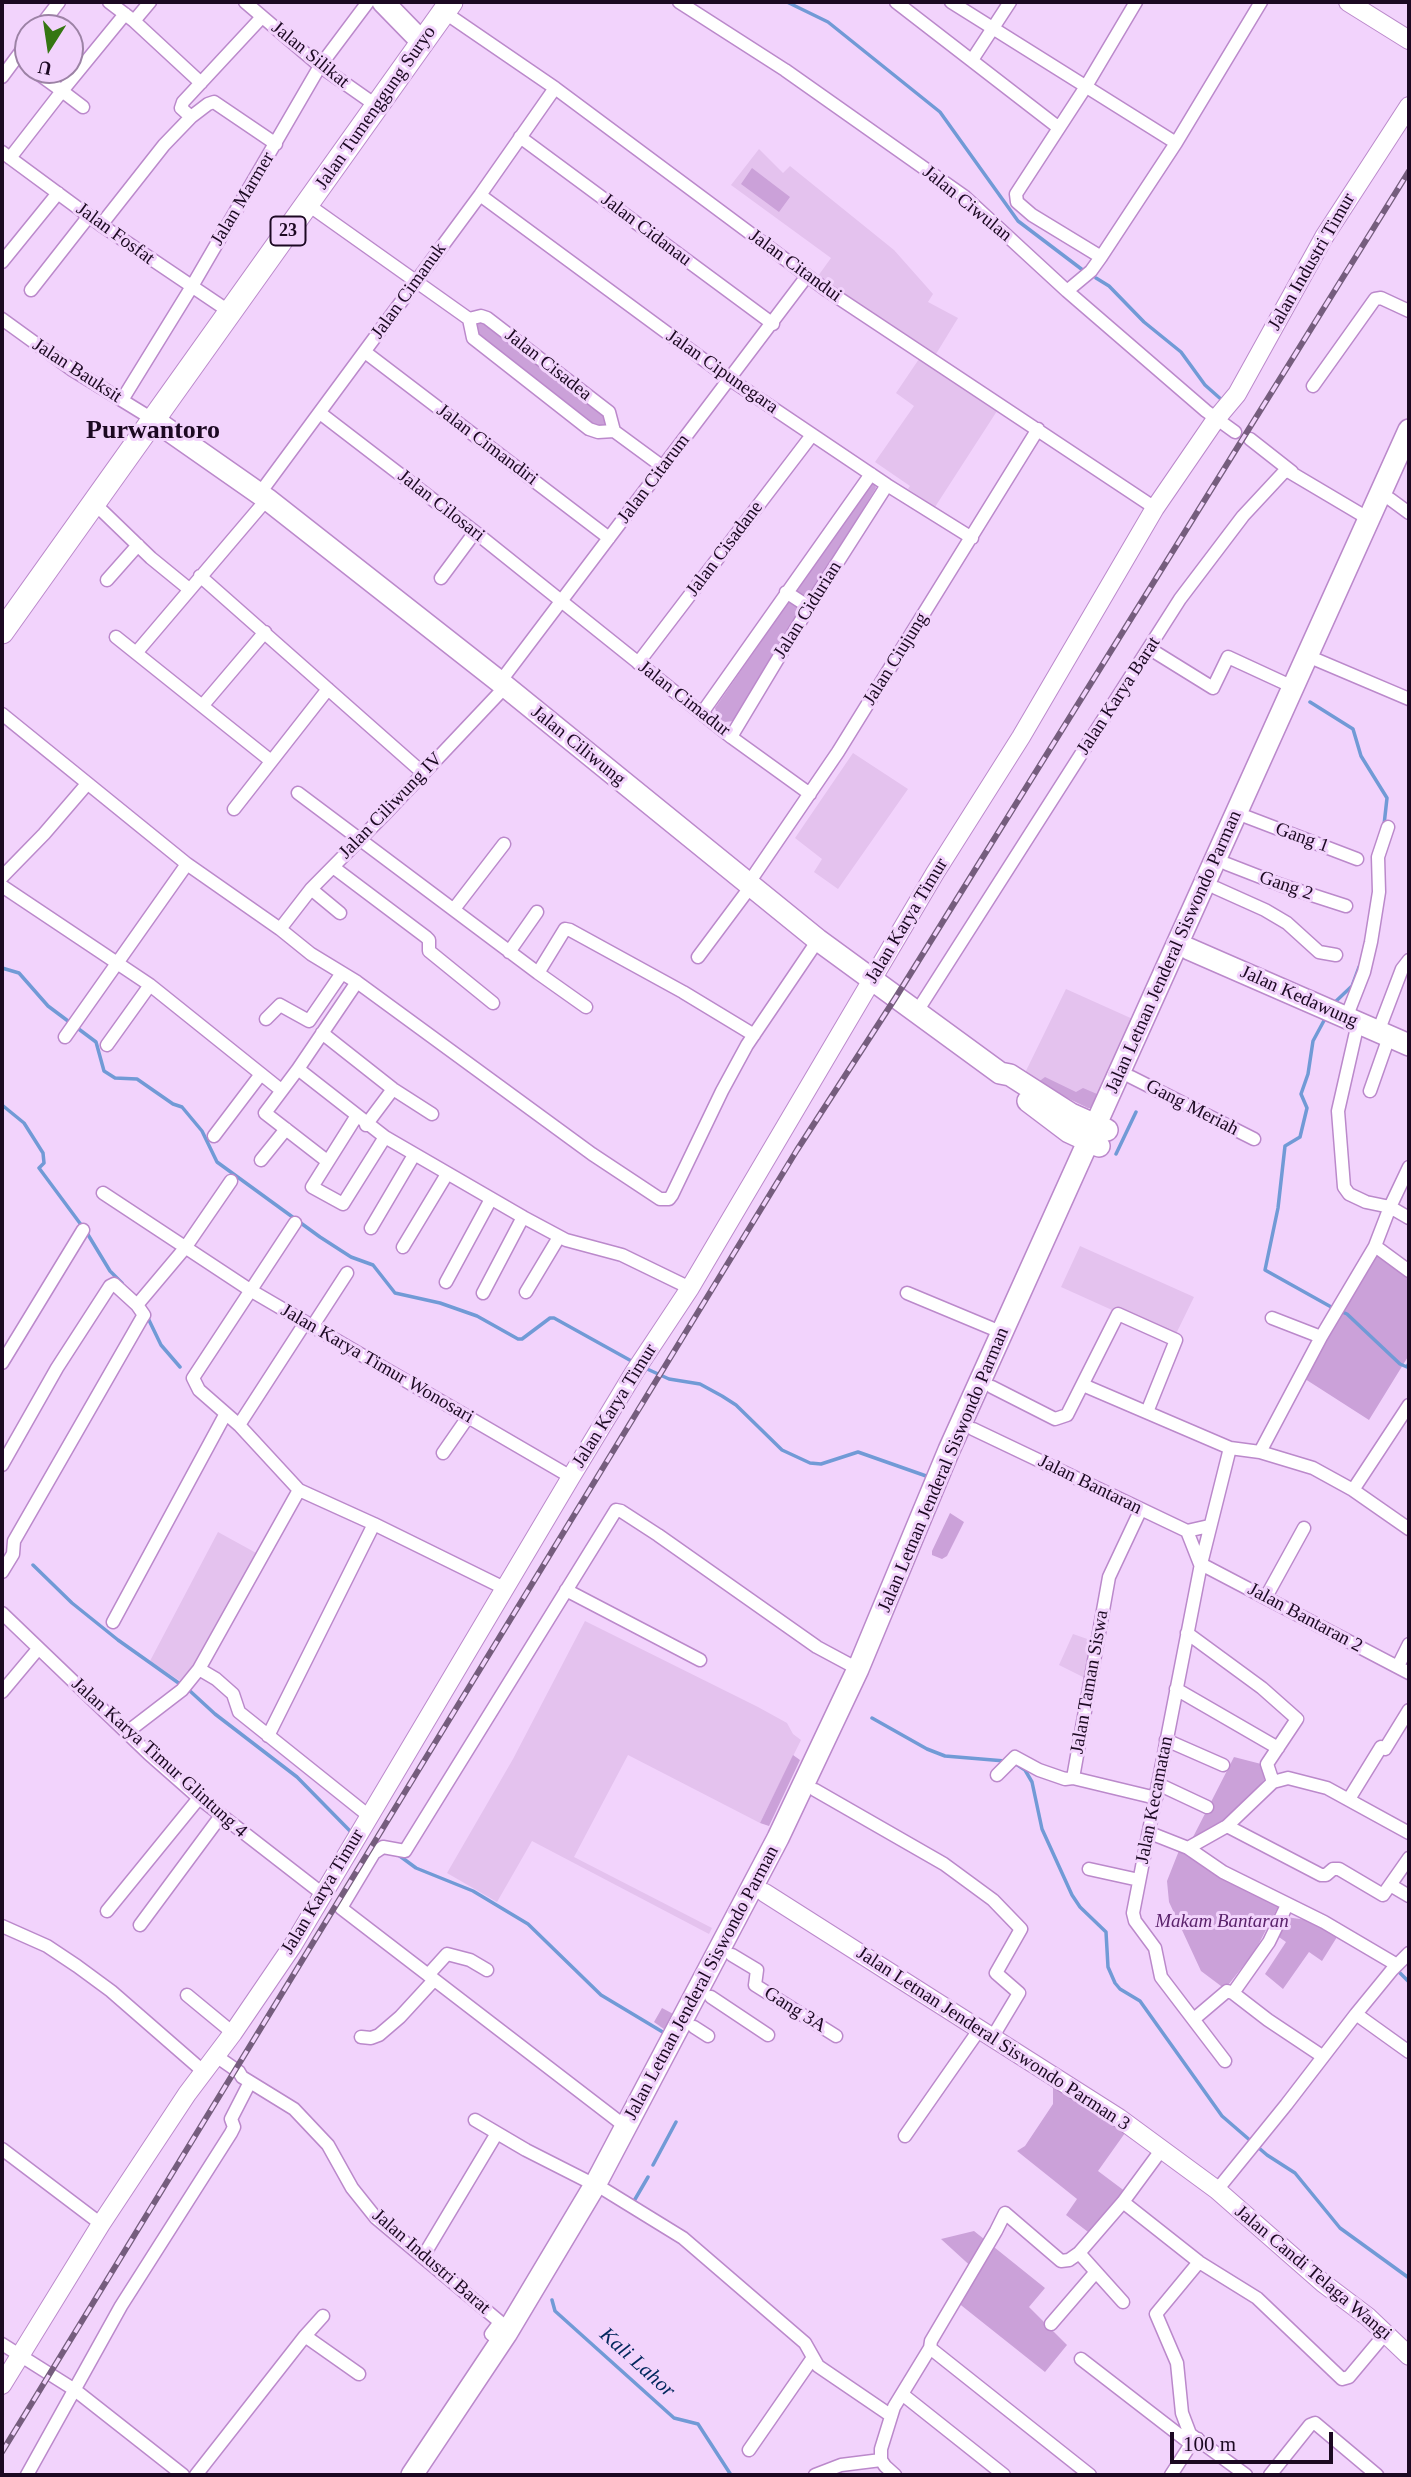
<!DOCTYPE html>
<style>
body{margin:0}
#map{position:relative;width:1411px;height:2477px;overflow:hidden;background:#f2d3fc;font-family:Georgia,serif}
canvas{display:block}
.frame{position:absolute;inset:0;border:4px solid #1c0922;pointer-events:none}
.north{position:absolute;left:14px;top:14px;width:70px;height:70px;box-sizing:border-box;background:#f2d3fc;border:2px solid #9c82a5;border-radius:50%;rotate:192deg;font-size:19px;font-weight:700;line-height:28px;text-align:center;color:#1c0922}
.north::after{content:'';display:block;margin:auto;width:24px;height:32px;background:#357612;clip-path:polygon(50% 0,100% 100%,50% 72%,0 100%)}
.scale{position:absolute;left:1170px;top:2432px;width:163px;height:32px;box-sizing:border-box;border:4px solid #1c0922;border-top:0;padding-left:9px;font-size:21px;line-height:24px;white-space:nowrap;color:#1c0922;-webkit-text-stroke:5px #f2d3fc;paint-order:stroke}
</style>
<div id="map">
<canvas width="1411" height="2477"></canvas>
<div class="frame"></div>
<div class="north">U</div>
<div class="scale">100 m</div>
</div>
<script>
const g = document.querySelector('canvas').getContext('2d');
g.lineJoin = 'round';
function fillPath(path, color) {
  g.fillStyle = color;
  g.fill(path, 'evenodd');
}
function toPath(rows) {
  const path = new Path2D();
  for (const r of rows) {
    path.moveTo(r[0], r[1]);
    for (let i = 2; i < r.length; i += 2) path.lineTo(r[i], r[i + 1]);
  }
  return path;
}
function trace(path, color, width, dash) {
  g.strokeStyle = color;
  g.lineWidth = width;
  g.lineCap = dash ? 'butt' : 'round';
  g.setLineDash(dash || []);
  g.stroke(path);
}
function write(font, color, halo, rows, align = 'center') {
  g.font = font + ' Georgia,serif';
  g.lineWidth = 6;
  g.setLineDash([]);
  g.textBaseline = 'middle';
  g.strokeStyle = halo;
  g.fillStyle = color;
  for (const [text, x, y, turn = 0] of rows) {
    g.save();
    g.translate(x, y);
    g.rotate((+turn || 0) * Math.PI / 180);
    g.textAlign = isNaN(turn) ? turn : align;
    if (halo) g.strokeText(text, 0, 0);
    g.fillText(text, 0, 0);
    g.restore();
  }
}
fillPath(toPath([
 [759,149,783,173,790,166,894,250,933,294,928,302,958,318,936,354,818,276,831,258,731,185],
 [919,359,997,411,935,507,908,489,910,486,875,462,914,406,896,393],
 [853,753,908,789,838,889,814,872,822,859,795,838],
 [1066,989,1135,1020,1100,1102,1088,1108,1023,1077],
 [1080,1246,1194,1297,1174,1338,1061,1287],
 [218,1532,258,1554,195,1668,183,1683,150,1661],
 [585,1621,758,1707,787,1723,793,1734,801,1740,760,1823,628,1755,574,1857,712,1928,709,1934,532,1841,497,1902,447,1873,513,1759],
 [1073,1634,1093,1641,1085,1678,1059,1665]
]), '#e4c2ee');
fillPath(toPath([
 [752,168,790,197,779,212,741,184],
 [482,320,604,412,607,422,604,426,596,428,476,336,474,325],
 [872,484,875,484,876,488,810,597,806,599,795,592,796,588],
 [789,601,800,607,801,612,734,721,725,722,718,718,715,708],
 [1045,1077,1076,1092,1083,1088,1097,1094,1100,1102,1093,1108,1088,1108,1037,1083],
 [1377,1250,1409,1274,1409,1355,1369,1420,1302,1377],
 [950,1513,964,1522,947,1556,942,1559,932,1555,932,1551],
 [793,1755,800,1760,769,1826,760,1823],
 [1234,1757,1265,1765,1265,1779,1235,1814,1191,1841],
 [1180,1848,1279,1905,1255,1951,1225,1989,1201,1971,1169,1902,1167,1881],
 [1286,1917,1307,1920,1337,1937,1322,1961,1309,1952,1283,1989,1265,1974,1286,1942,1276,1935],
 [662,2008,677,2016,668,2032,654,2022],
 [1053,2087,1125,2133,1098,2171,1126,2192,1092,2235,1066,2215,1077,2199,1017,2151,1025,2146,1053,2104],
 [974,2231,1045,2288,1029,2307,1067,2345,1045,2372,957,2302,976,2271,941,2239]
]), '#cba1d9');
trace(toPath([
 [787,2,828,22,940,112,1018,221,1084,271],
 [1096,278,1109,286,1144,322,1181,352,1205,385,1223,401],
 [1310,702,1353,729,1361,756,1387,798,1384,825],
 [2,968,19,973,48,1006,96,1042,104,1071,115,1078,137,1079,173,1104,182,1107,202,1131,217,1162,320,1237,351,1257,373,1265,395,1293,440,1303,477,1316,518,1339,522,1339,550,1318,554,1318,635,1363],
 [1334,1003,1352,986,1359,967],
 [1327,1015,1313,1041,1308,1074,1301,1094,1307,1108,1300,1137,1285,1146,1278,1208,1265,1270,1333,1308],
 [2,1105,24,1123,43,1153,44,1163,39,1168,82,1226],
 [1116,1154,1136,1112],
 [87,1233,110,1271,122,1283],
 [1340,1311,1347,1314,1400,1364,1407,1367,1409,1363],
 [147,1316,161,1345,180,1367],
 [645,1368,669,1379,700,1384,722,1396,736,1405,782,1450,810,1463,821,1464,858,1452,929,1477],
 [33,1565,72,1603,118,1640,180,1684],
 [190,1691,215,1714,297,1777,352,1833],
 [872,1718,927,1749,945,1756,1005,1761],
 [1016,1764,1025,1770,1032,1782,1042,1829,1072,1895,1080,1907,1106,1932,1108,1967,1115,1983,1120,1989,1140,2001,1222,2116,1267,2155,1295,2173,1340,2228,1409,2278],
 [397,1854,416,1868,473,1891,528,1924,601,1995,666,2034],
 [1396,1969,1409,1982],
 [653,2165,676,2122],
 [634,2201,648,2177],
 [552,2300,555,2311,674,2418,698,2424,731,2475]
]), '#719ad6', 3.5);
const street = toPath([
 [109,2,134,21,201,83],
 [245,2,320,66,377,106],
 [679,2,785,70,965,197,1067,291,1206,411,1235,432],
 [896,2,1059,128],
 [951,2,1176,143],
 [444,12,555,88,825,289,1155,508],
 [134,21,150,2],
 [39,28,59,2],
 [972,60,1010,2],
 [2,77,28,42],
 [83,107,62,91,125,14],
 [191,117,208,104,214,102,276,144],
 [520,137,773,324],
 [2,152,101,225,230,312],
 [10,158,62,91,33,70],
 [480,195,731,380,887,485,972,538],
 [307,204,469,319,473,338,589,429,598,432,614,431,663,467],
 [101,225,164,145,191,117,181,108,183,102,262,17],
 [1101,257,1032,215,1017,202,1016,194,1085,88,1136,2],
 [2,262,58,193],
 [31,290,89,216],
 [1067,291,1091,271,1101,257,1176,143,1261,2],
 [2,319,71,369,154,420],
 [469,319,481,316,487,318,609,412,614,431],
 [365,352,609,538],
 [1313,386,1375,299,1381,298,1409,311],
 [122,400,191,288,320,66,368,2],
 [320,413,475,532,731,737,810,794],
 [1250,439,1292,472],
 [260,493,480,195,555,88],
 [1390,499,1409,513],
 [94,503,151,558,189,589],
 [200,576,423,773],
 [441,578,475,532],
 [107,580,138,545],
 [786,592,809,607],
 [116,637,271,761],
 [1150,649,1213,688,1228,657,1293,687],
 [136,653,267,499],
 [1317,660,1409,699],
 [638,663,812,435],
 [500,682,807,276],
 [203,705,265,632],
 [702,713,871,474],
 [2,714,187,864,280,929,311,954,357,982,592,1154,660,1199,669,1199,672,1195,722,1091,747,1045,818,940],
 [731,737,809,607,887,485],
 [298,793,538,973,565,929,570,930,683,992,754,1035],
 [234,809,328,689],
 [1247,817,1357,859],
 [1227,864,1281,885,1346,906],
 [333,867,426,937,429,940,429,951,493,1003],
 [2,877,44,834,87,784],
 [748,884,838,752,1038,429],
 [2,886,150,985,281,1090],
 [1216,888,1265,910,1287,923,1319,952,1336,955],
 [311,889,340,913],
 [454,909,504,844],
 [280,929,311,889,385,814,505,687],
 [509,952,537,912],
 [698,957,751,886],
 [538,973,586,1007],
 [916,1013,1180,599,1243,516,1283,473,1288,471,1369,519],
 [1346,1018,1364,972,1371,942,1379,892,1378,857,1388,827],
 [266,1019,280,1005,309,1021,342,973],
 [1358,1023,1338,1111,1344,1187,1349,1194,1366,1202,1390,1207,1409,1218],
 [1378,1032,1402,969,1409,960],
 [322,1033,393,1089,432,1114],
 [65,1037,187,864],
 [107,1045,150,985],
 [298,1069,357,982],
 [1131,1077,1254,1139],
 [1370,1091,1389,1037],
 [356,1117,312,1187,343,1204,385,1137],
 [366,1125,393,1089],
 [214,1136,261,1074],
 [261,1160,286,1129],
 [327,1161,265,1113,298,1069,385,1137,523,1217,566,1240,622,1255,690,1288],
 [103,1193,250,1290,571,1477],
 [295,1223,193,1378,199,1390,239,1425,299,1490],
 [371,1228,414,1155],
 [1375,1246,1409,1271],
 [403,1247,447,1174],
 [446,1282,491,1199],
 [526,1292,559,1237],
 [483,1293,523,1217],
 [907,1293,1003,1333],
 [1272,1318,1321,1337],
 [312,1327,347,1273],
 [2,1363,83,1230],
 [1083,1385,1230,1448,1260,1452,1313,1468,1353,1490,1409,1529],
 [992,1387,1055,1419,1067,1415,1118,1314,1176,1340,1147,1412],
 [239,1425,305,1323],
 [973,1429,1187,1531,1209,1526],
 [1260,1452,1321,1337,1375,1246,1390,1207,1409,1167],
 [443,1453,468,1417],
 [2,1465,57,1368,110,1286,114,1284,137,1305],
 [1353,1490,1409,1405],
 [1141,1509,1109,1577,1073,1778,1156,1798],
 [374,1524,504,1588],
 [1187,1531,1200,1564],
 [1201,1564,1409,1673],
 [2,1572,13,1554,14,1541,142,1318,144,1315,137,1305,185,1248,231,1181],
 [566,1590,700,1660],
 [1266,1597,1304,1528],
 [2,1613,149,1754,199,1798,324,1895],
 [113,1622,225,1415],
 [1187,1633,1262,1688,1297,1719,1267,1764,1273,1782],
 [1398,1666,1409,1644],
 [199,1669,299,1490,374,1524,268,1736],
 [1176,1689,1278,1748],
 [2,1692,38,1649],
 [126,1733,182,1690,199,1669,216,1679,233,1694,239,1712,369,1816],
 [1166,1740,1223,1765],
 [997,1775,1015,1757,1039,1770,1065,1779,1073,1778],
 [1158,1784,1207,1807],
 [815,1790,944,1864,993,1900,1021,1929,996,1973,1019,1993,992,2038],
 [1349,1799,1381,1747,1385,1749,1409,1710],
 [1227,1826,1321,1875,1326,1875,1333,1869,1339,1869,1383,1895,1409,1858],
 [1150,1833,1188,1848,1227,1826,1273,1782,1288,1778,1327,1788,1409,1833],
 [1188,1848,1223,1872,1324,1922,1397,1965],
 [1089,1869,1139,1880],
 [1392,1886,1409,1896],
 [107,1911,199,1798],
 [140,1925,220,1817],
 [2,1926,47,1946,77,1966,111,1991,204,2072],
 [732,1955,757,1970,755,1985,836,2036],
 [428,1975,447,1954,470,1960,487,1970],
 [1233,1993,1268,2020,1322,2056],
 [187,1995,233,2033],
 [711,1997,768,2035],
 [1356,2014,1409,2052],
 [1194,2019,1227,1991,1233,1993,1269,1942,1287,1905],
 [694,2027,708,2036],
 [361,2037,371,2038,379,2035,400,2017,434,1980],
 [216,2056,239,2072,242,2077,294,2109,328,2145,352,2188,376,2218,500,2322,491,2334,501,2342],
 [1225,2061,1161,1977,1155,1948,1135,1921,1133,1913,1201,1564,1230,1448],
 [475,2120,526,2150,595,2185],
 [626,2127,341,1908,374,1853,383,1847,405,1851,616,1510,621,1511,658,1535,817,1647,858,1669],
 [905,2136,979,2030],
 [2,2149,101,2224],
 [605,2190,683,2238,805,2343,818,2366,890,2415],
 [1217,2190,1286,2105,1356,2014,1392,1970,1409,1953],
 [1123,2202,1199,2262,1257,2298,1342,2379,1349,2377,1385,2334],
 [1079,2253,1123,2302],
 [424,2255,497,2133],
 [1199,2262,1156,2314,1177,2363,1182,2413,1190,2434,1246,2475],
 [1051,2324,1095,2273],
 [305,2336,359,2374],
 [2,2344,75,2390,183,2475],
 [930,2348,1090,2475],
 [1081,2359,1191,2444],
 [902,2394,1004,2475],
 [749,2450,812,2359],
 [881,2460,881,2449,894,2407,930,2348,931,2341,996,2231,1005,2213,1061,2261,1069,2260,1079,2253,1123,2202,1162,2149],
 [881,2460,885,2466,895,2475],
 [27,2475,121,2306,231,2133,234,2127,231,2119,250,2082],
 [196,2475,305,2336,323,2316],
 [815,2475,841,2465,881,2460],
 [1171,2475,1191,2444,1198,2439],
 [1270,2475,1310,2425,1315,2423,1377,2475]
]);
const secondary = toPath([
 [1348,2,1409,40],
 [765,1893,1119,2118,1217,2190,1323,2283,1368,2317,1409,2356],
 [2,2385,101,2224,187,2094,233,2033,293,1945,571,1477,635,1371,690,1288,935,873,1021,737,1155,508,1216,419,1237,394,1324,237,1409,106]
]);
const primary = toPath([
 [383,2,422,42],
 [154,420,267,499,500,682,818,940,1000,1073,1010,1075,1071,1114,1107,1130],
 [1189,949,1409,1045],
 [1028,1101,1069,1132,1099,1146],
 [412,2475,506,2334,595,2185,778,1838,858,1669,949,1450,1409,430]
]);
const highway = toPath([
 [2,632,451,2]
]);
trace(street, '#bb89cb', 15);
trace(secondary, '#bb89cb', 20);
trace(primary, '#bb89cb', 24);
trace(highway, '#bb89cb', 25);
trace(street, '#fff', 12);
trace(secondary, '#fff', 18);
trace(primary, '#fff', 21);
trace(highway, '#fff', 23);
const rail = toPath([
 [2,2452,797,1150,896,997,1409,171]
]);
trace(rail, '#755d7d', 6);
trace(rail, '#f2d3fc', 3.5, [10]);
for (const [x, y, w] of [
 [288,231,35]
]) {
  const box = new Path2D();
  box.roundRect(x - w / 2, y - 14.5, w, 29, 5);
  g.fillStyle = '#f2d3fc';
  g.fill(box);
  trace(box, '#1c0922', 2);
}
write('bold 18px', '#1c0922', null, [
 ["23",288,231]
]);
write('19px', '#1c0922', '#f2d3fc', [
 ["Jalan Silikat",310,55,39],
 ["Jalan Tumenggung Suryo",376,108,-55],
 ["Jalan Marmer",243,199,-59],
 ["Jalan Ciwulan",967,204,39],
 ["Jalan Cidanau",646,230,37],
 ["Jalan Fosfat",115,234,36],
 ["Jalan Industri Timur",1312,262,-60],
 ["Jalan Citandui",795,266,36],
 ["Jalan Cimanuk",409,291,-54],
 ["Jalan Cisadea",548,365,38],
 ["Jalan Bauksit",77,371,33],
 ["Jalan Cipunegara",722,372,35],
 ["Jalan Cimandiri",487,445,37],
 ["Jalan Citarum",654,479,-53],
 ["Jalan Cilosari",441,506,38],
 ["Jalan Cisadane",725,549,-53],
 ["Jalan Cidurian",808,610,-58],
 ["Jalan Ciujung",896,659,-58],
 ["Jalan Karya Barat",1119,696,-57],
 ["Jalan Cimadur",684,699,38],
 ["Jalan Ciliwung",578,746,39],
 ["Jalan Ciliwung IV",391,806,-46],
 ["Gang 1",1302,838,20],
 ["Gang 2",1286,886,19],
 ["Jalan Karya Timur",907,921,-59],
 ["Jalan Letnan Jenderal Siswondo Parman",1174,952,-66],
 ["Jalan Kedawung",1299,997,24],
 ["Gang Meriah",1192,1108,27],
 ["Jalan Karya Timur Wonosari",377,1364,30],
 ["Jalan Karya Timur",615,1406,-58],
 ["Jalan Letnan Jenderal Siswondo Parman",944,1470,-67],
 ["Jalan Bantaran",1090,1485,26],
 ["Jalan Bantaran 2",1305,1618,28],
 ["Jalan Taman Siswa",1090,1682,-80],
 ["Jalan Karya Timur Glintung 4",159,1758,42],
 ["Jalan Kecamatan",1155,1800,-79],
 ["Jalan Karya Timur",323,1892,-59],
 ["Jalan Letnan Jenderal Siswondo Parman",702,1983,-62],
 ["Gang 3A",795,2010,32],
 ["Jalan Letnan Jenderal Siswondo Parman 3",993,2039,33],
 ["Jalan Industri Barat",431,2262,41],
 ["Jalan Candi Telaga Wangi",1313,2273,40]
]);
write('italic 19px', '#5a226b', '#f2d3fc', [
 ["Makam Bantaran",1222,1922]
]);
write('italic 21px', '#00275c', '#f2d3fc', [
 ["Kali Lahor",637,2363,42]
]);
write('bold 26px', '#1c0922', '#f2d3fc', [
 ["Purwantoro",153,431]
]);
</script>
